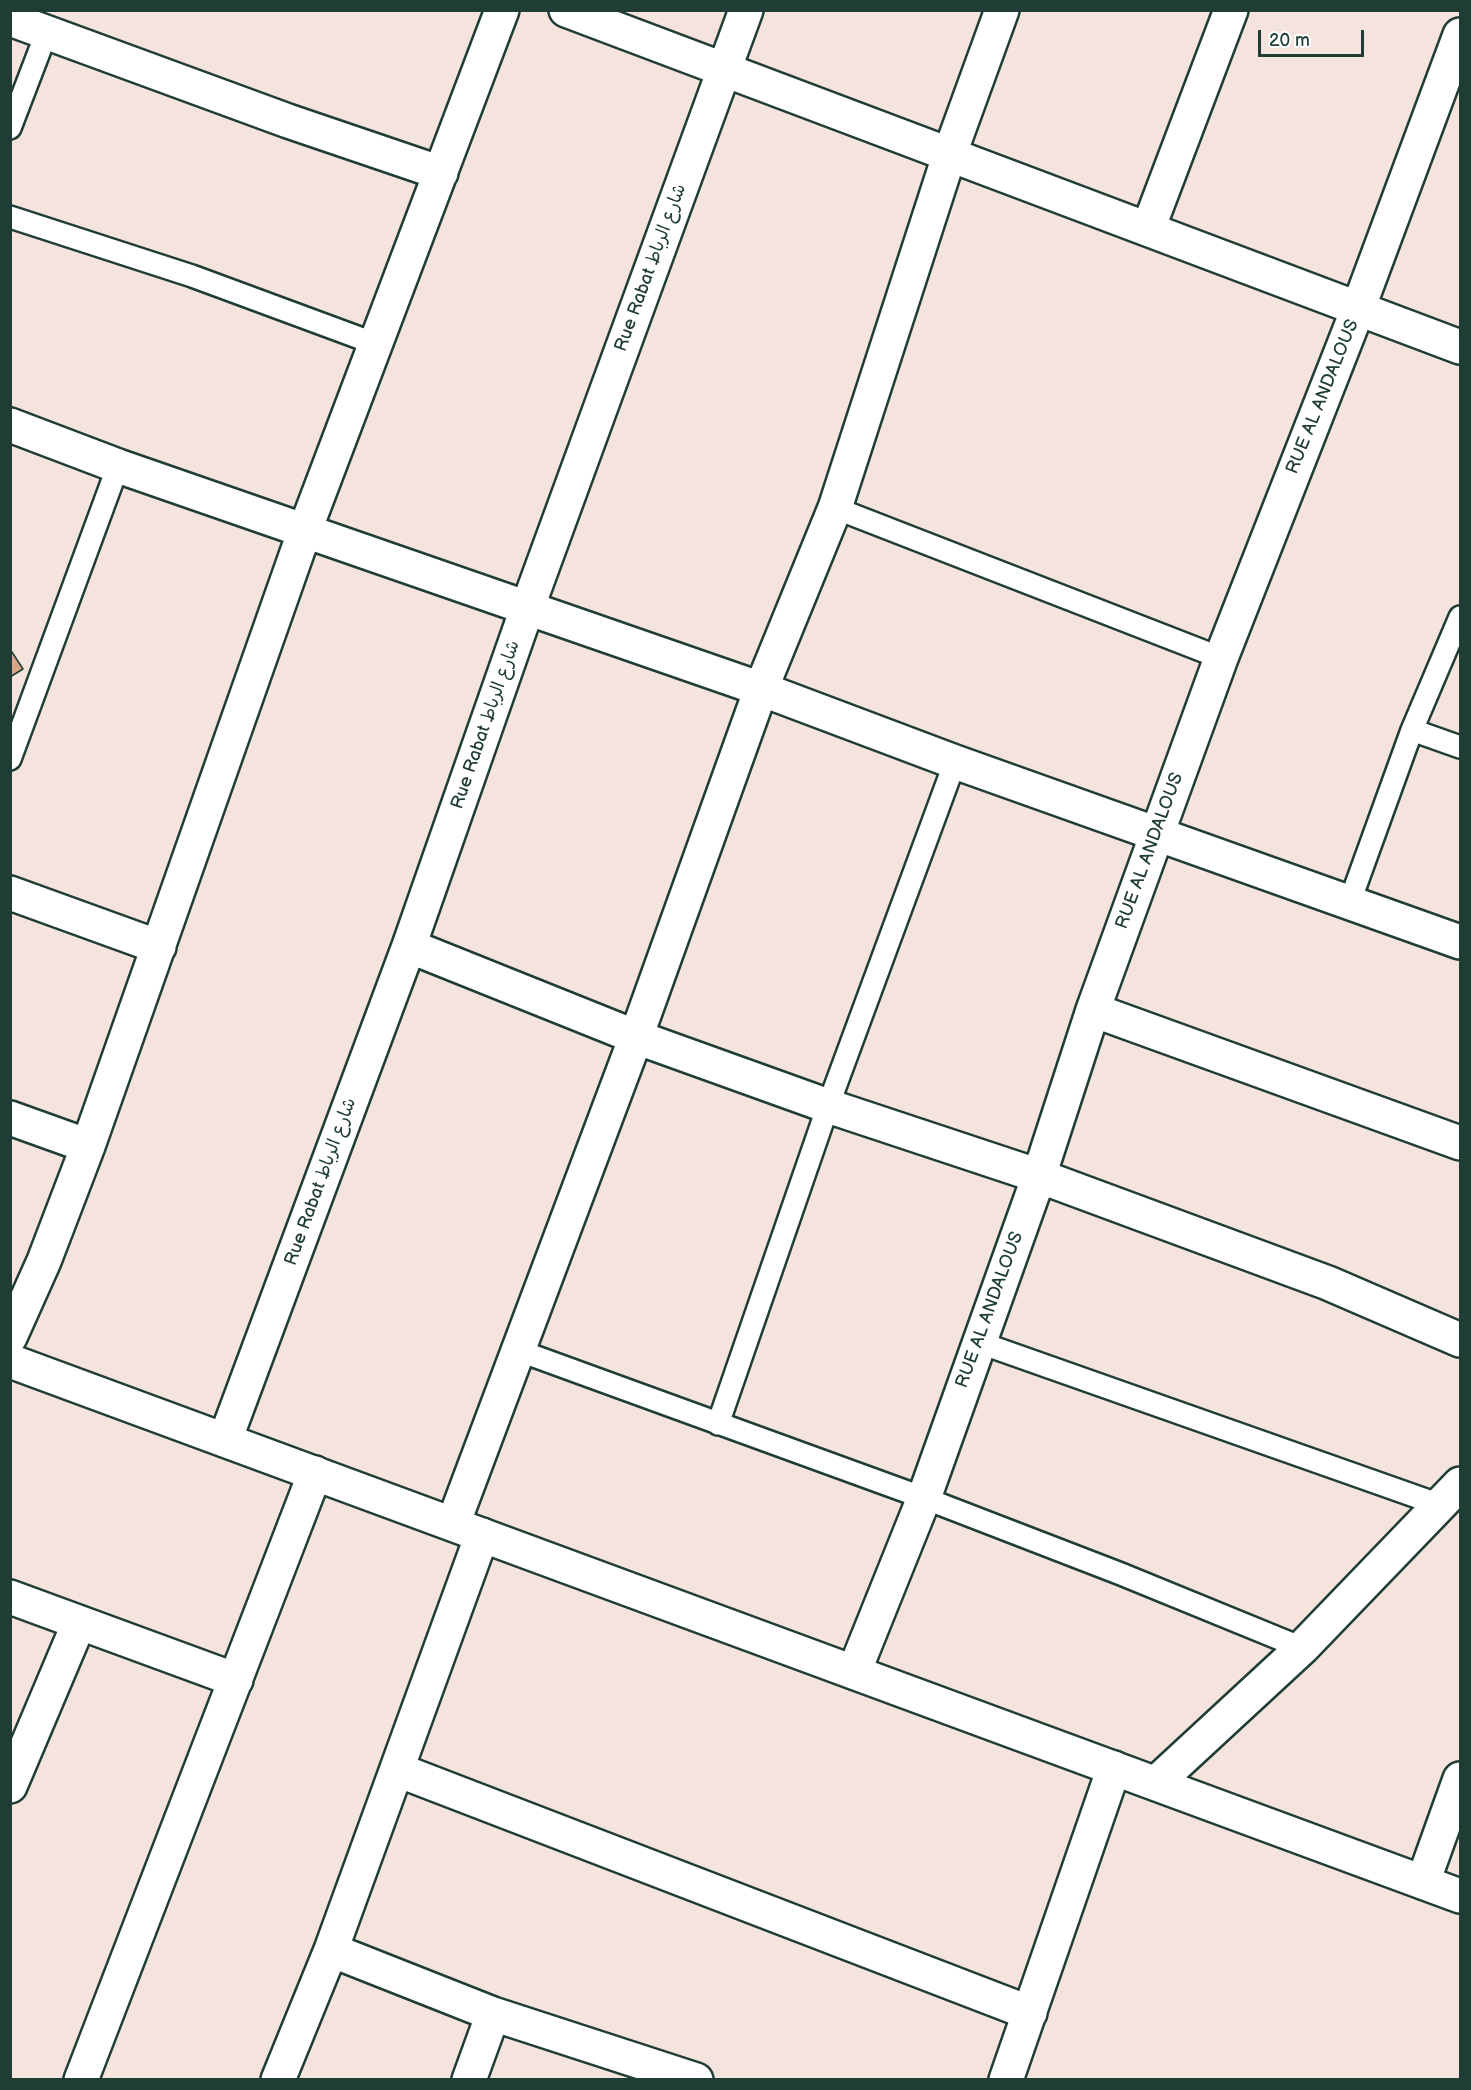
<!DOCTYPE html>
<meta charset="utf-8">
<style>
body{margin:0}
#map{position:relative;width:1471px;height:2090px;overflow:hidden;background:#f4e4dd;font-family:"Balsamiq Sans",sans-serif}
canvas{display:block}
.frame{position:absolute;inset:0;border:12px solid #1f3d34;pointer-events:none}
.scale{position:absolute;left:1258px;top:30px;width:106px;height:27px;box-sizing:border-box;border:3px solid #1f3d34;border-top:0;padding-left:8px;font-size:18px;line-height:21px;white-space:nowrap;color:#1f3d34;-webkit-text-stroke:4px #fff;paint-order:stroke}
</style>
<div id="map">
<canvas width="1471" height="2090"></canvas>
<div class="frame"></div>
<div class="scale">20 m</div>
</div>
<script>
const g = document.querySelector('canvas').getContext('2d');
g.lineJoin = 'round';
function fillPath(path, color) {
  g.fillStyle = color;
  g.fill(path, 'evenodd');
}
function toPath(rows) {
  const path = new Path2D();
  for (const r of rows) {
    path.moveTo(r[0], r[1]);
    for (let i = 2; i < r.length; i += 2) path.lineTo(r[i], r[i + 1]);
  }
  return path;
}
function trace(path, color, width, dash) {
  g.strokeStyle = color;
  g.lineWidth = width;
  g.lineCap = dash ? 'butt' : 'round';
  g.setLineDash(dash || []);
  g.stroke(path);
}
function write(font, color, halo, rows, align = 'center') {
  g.font = font + ' "Balsamiq Sans","Playpen Sans Arabic",sans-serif';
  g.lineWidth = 4.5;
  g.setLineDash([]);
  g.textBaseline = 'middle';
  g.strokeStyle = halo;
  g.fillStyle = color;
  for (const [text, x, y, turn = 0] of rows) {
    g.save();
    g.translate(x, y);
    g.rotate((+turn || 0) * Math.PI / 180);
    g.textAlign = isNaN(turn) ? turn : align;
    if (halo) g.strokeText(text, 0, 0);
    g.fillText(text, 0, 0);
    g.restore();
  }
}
const building = toPath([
 [10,649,23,669,10,677,10,649]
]);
fillPath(building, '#d9a58d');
trace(building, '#1f3d34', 1.5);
const service = toPath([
 [10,128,46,34],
 [10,217,192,276,376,344],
 [835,508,1221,658],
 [1412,730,1460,747],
 [10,759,118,466],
 [1349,904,1412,730,1460,617],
 [978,1342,1440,1505],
 [520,1351,924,1498,1121,1574,1302,1648],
 [718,1424,828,1106,955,762]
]);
const minor = toPath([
 [566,10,1460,347],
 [10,19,288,121,441,173],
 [1148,229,1231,10],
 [10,425,118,466,761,689,955,762,1460,942],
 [10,893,159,947],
 [409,946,636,1037,828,1106,1039,1176,1328,1283,1460,1340],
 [1093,1010,1460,1143],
 [10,1118,88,1146],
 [10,1337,44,1261,88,1146,305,530,502,10],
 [225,1440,409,946,528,606,746,10],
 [453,1524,636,1037,761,689,835,508,950,153,1002,10],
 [10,1597,236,1680],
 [854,1672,924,1498,1039,1176,1093,1010,1221,658,1358,309,1460,35],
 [398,1770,1030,2013],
 [1156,1783,1302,1648,1460,1484],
 [10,1786,79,1623],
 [1423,1882,1460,1779],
 [331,1950,493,2014,696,2080],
 [81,2080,315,1473],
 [278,2080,331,1950,482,1535],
 [469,2080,493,2014],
 [1006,2080,1114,1768]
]);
const tertiary = toPath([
 [10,1361,1460,1896]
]);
trace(service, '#1f3d34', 26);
trace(minor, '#1f3d34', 38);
trace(tertiary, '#1f3d34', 38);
trace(service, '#fff', 21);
trace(minor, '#fff', 33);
trace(tertiary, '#fff', 33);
write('18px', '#1f3d34', '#fff', [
 ["Rue Rabat شارع الرباط",651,268,-70],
 ["RUE AL ANDALOUS",1323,397,-68],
 ["Rue Rabat شارع الرباط",486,725,-71],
 ["RUE AL ANDALOUS",1150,851,-70],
 ["Rue Rabat شارع الرباط",321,1182,-70],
 ["RUE AL ANDALOUS",990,1310,-70]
]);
</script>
